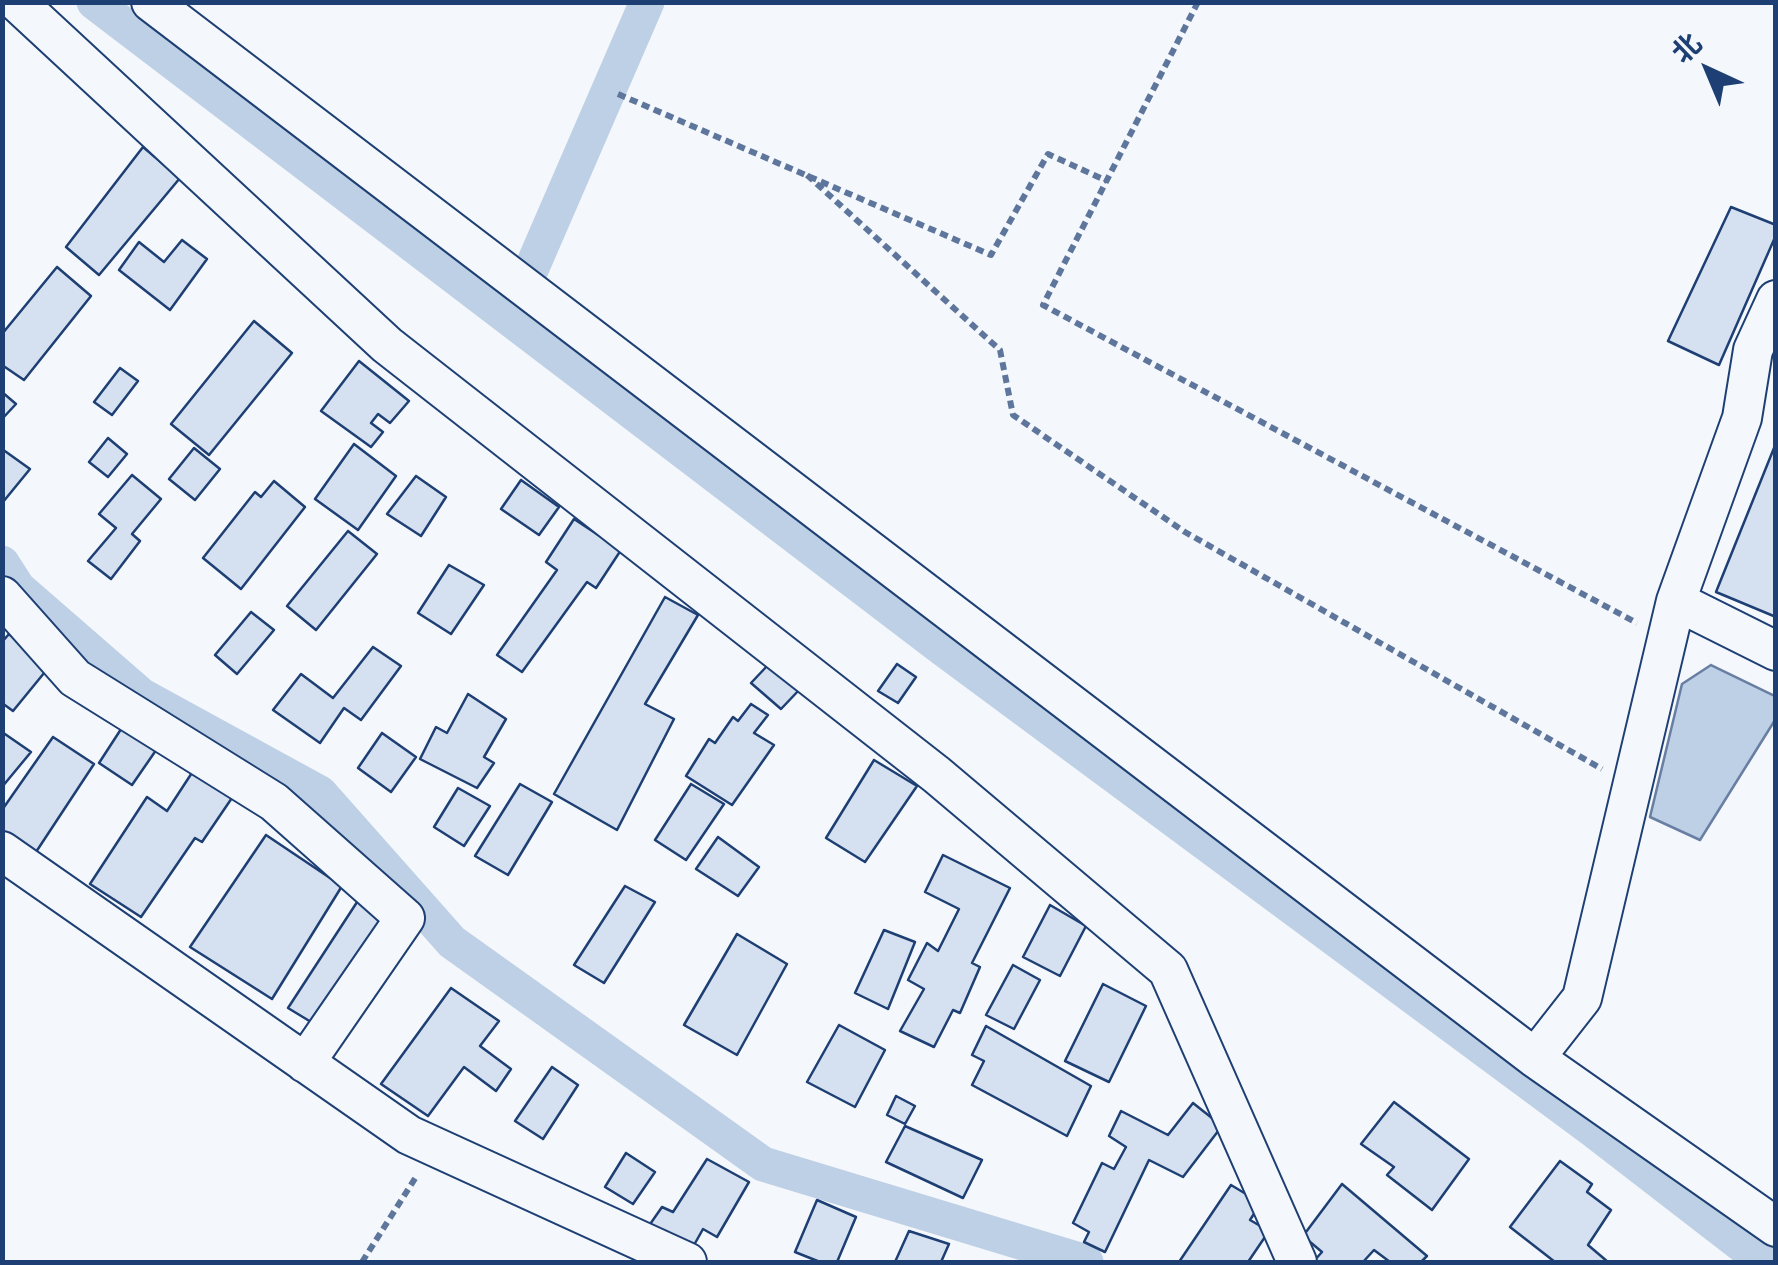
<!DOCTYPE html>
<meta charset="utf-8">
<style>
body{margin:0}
#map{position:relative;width:1778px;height:1265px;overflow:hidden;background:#f4f7fb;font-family:"Source Sans 3","Noto Sans SC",sans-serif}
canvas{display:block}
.frame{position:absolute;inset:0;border:5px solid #1d3f73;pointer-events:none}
.north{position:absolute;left:1658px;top:20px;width:100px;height:100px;-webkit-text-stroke:8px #f4f7fb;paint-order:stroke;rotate:316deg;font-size:28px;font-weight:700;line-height:40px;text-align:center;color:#1d3f73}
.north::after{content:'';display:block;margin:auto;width:35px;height:45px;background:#1d3f73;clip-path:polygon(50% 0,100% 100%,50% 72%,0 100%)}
</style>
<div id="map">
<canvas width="1778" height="1265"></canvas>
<div class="frame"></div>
<div class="north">北</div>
</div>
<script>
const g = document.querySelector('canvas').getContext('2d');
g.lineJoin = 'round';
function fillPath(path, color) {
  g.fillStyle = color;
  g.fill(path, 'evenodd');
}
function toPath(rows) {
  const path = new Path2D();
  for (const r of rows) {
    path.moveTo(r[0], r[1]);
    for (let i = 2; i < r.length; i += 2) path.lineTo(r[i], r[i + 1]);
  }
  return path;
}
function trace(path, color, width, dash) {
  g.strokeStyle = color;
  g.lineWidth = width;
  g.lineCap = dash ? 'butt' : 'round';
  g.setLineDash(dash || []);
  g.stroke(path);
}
const water = toPath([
 [1711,665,1775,696,1775,720,1700,840,1650,817,1682,684,1711,665]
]);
fillPath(water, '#bed0e5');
trace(water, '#687fa3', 2.5);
trace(toPath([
 [94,2,942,648,1593,1130,1764,1262],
 [514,309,647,2],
 [2,563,18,588,141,695,320,793,452,942,763,1164,1086,1262]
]), '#bed0e5', 35);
const building = toPath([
 [143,147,180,178,99,275,66,247,143,147],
 [1731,207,1776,225,1776,235,1719,365,1668,341,1731,207],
 [182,240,207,259,170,310,119,270,139,242,164,262,182,240],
 [57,267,91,296,24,380,2,365,2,334,57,267],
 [254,321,292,353,209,455,171,424,254,321],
 [359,361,409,401,390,423,378,414,371,423,383,432,371,447,321,411,359,361],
 [120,368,138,381,112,415,94,402,120,368],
 [2,392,16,404,2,419,2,392],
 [108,438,127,454,108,477,89,462,108,438],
 [1776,443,1776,617,1716,592,1776,443],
 [354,444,396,476,358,530,315,499,354,444],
 [194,448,220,469,195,500,169,479,194,448],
 [2,449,30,469,3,502,2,502,2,449],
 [132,475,161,499,132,534,140,541,111,579,88,561,116,528,99,514,132,475],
 [416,476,446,497,421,536,387,514,416,476],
 [521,480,559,507,539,535,501,509,521,480],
 [274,481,305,507,241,589,203,558,255,492,261,497,274,481],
 [574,519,621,550,596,588,587,582,522,672,497,655,557,570,546,562,574,519],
 [348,531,377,554,316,630,287,606,348,531],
 [449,565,484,585,451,634,418,613,449,565],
 [665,597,698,615,645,704,674,719,617,830,554,794,665,597],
 [251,612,274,630,237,674,215,655,251,612],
 [9,634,49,667,13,711,2,703,2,642,9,634],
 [373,647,401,666,361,720,344,708,320,743,273,710,301,674,333,698,373,647],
 [897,664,916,677,898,703,878,691,897,664],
 [768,665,800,689,781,709,751,683,768,665],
 [468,694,506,719,484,757,494,763,477,788,420,759,436,727,447,733,468,694],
 [751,704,768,715,754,733,774,745,732,805,686,776,709,739,715,743,733,717,738,721,751,704],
 [125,723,161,743,132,785,99,763,125,723],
 [2,732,31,752,2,787,2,732],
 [382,733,416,757,391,792,358,768,382,733],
 [53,737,94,764,36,852,2,830,2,810,53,737],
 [874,760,917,786,865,862,826,838,874,760],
 [199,762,238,789,202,842,195,838,141,917,90,884,147,797,167,811,199,762],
 [520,784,552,802,508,875,475,856,520,784],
 [691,784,724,804,686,860,655,840,691,784],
 [458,788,490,806,464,846,434,827,458,788],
 [266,835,342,886,272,999,190,947,266,835],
 [718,837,759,867,738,896,696,869,718,837],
 [943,855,1010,888,972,963,980,967,960,1013,953,1010,934,1047,900,1031,924,989,908,980,927,943,938,951,959,909,925,892,943,855],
 [625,886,655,902,604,983,574,965,625,886],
 [361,896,391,915,316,1025,288,1008,361,896],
 [1050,905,1086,926,1060,976,1023,957,1050,905],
 [884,930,915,942,888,1009,855,993,884,930],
 [737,934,787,964,737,1055,684,1025,737,934],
 [1013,965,1040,980,1014,1029,986,1015,1013,965],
 [1103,984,1146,1006,1109,1082,1065,1061,1103,984],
 [451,988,499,1021,480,1046,511,1069,496,1091,464,1067,428,1116,381,1084,451,988],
 [839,1025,885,1050,855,1107,807,1082,839,1025],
 [986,1026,1091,1086,1067,1136,972,1085,984,1061,972,1055,986,1026],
 [552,1067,578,1085,543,1139,515,1121,552,1067],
 [896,1096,915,1106,905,1124,887,1115,896,1096],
 [1394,1102,1469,1159,1432,1210,1387,1175,1394,1167,1361,1144,1394,1102],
 [1193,1103,1222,1126,1183,1177,1149,1160,1105,1252,1084,1242,1089,1232,1073,1223,1102,1163,1114,1169,1126,1147,1109,1136,1121,1111,1168,1135,1193,1103],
 [905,1126,982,1160,963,1198,886,1162,905,1126],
 [626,1153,655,1172,633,1204,605,1187,626,1153],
 [707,1159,749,1182,717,1237,703,1229,689,1254,646,1230,662,1207,673,1212,707,1159],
 [1560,1161,1592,1184,1587,1192,1611,1210,1588,1245,1608,1262,1555,1262,1510,1227,1560,1161],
 [1342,1184,1427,1256,1421,1262,1390,1262,1374,1250,1363,1262,1313,1262,1322,1252,1303,1236,1342,1184],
 [1231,1185,1261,1203,1250,1220,1269,1231,1248,1262,1179,1262,1231,1185],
 [817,1200,856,1217,837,1262,820,1262,795,1252,817,1200],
 [909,1231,949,1244,941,1262,895,1262,909,1231]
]);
fillPath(building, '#d5e0f0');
trace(building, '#1d3f73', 2.5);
const minor = toPath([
 [17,2,387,345,937,775,1168,970,1297,1262],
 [151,2,1535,1058,1776,1227],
 [2,596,75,678,274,802,405,918,305,1063],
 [1676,601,1776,651],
 [2,851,409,1135,687,1262],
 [1535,1058,1582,998,1676,601,1742,418,1753,350,1776,300]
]);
trace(minor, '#1d3f73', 42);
trace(toPath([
 [1198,2,1043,305,1637,623],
 [618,94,991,255,1048,154,1107,181],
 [807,175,1000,350,1013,415,1185,532,1602,769],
 [362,1262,416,1177]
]), '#5e769c', 6, [8, 5]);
trace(minor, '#f4f7fb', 38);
</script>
